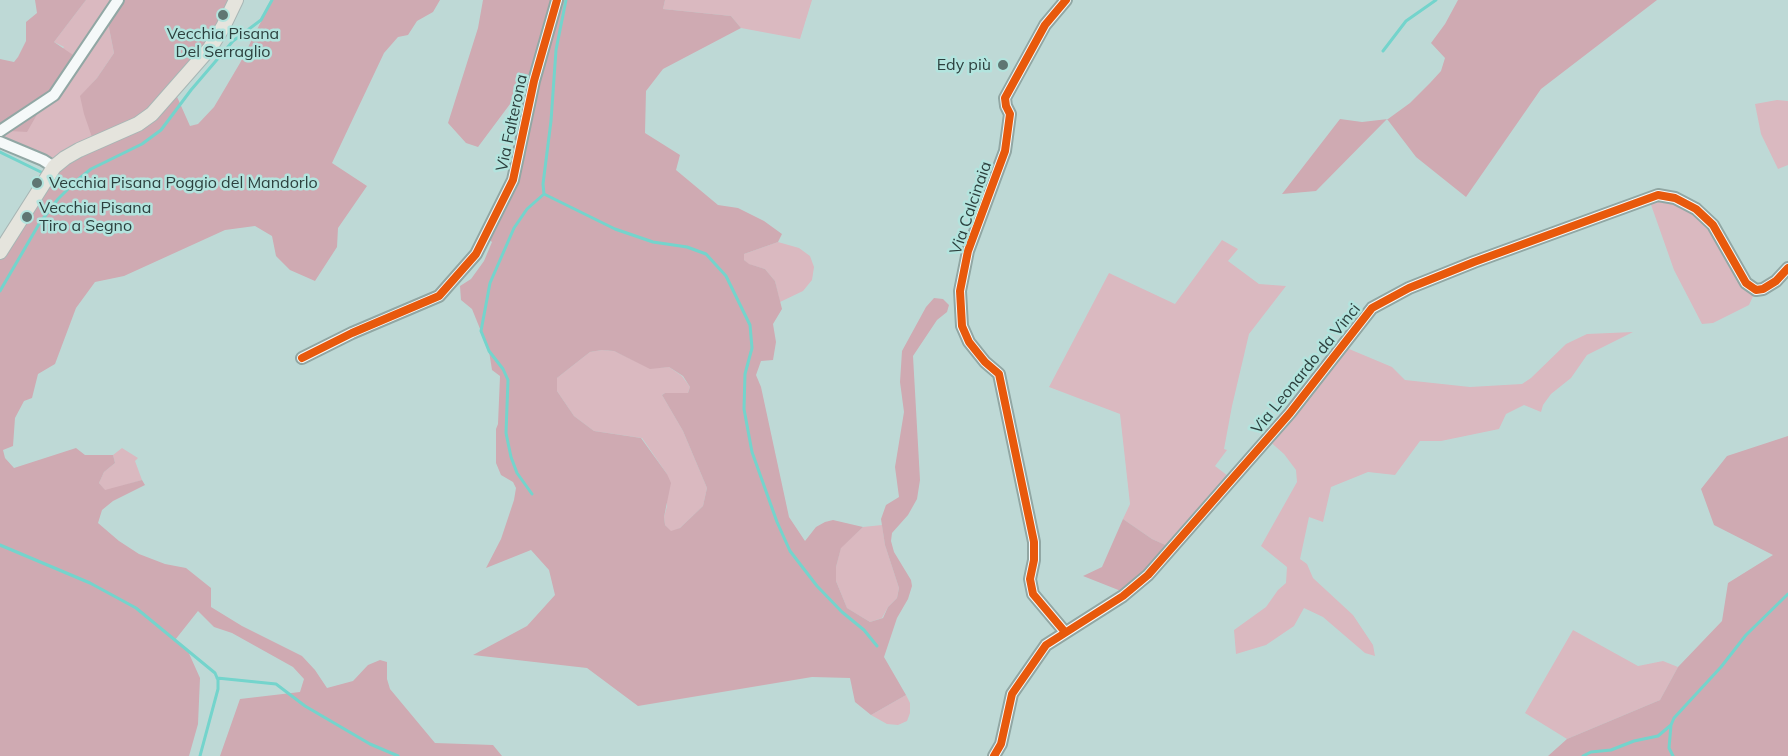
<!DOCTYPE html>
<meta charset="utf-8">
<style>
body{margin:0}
canvas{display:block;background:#bed9d6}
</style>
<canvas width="1788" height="756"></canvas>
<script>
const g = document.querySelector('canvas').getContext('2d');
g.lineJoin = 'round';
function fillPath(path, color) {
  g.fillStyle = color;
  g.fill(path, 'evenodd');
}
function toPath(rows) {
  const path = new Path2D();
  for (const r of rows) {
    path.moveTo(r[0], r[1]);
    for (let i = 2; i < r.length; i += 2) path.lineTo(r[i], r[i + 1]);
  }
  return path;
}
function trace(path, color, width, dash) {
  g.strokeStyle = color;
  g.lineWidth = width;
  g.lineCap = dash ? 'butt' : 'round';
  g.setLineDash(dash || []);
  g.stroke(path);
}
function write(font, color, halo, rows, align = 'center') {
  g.font = font + ' Mulish,sans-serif';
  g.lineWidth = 5;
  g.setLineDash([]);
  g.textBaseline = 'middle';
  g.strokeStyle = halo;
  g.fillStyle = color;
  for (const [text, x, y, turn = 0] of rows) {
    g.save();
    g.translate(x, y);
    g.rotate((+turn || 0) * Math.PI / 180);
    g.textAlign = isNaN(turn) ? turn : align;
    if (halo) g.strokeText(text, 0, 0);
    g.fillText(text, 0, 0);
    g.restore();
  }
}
fillPath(toPath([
 [86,0,118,0,107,18,114,53,97,78,81,96,95,143,54,167,0,142,0,134,64,47,54,42],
 [665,0,812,0,800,39,741,28,731,16,663,9],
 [1777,100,1788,101,1788,165,1778,169,1761,134,1755,104],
 [1658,195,1696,209,1756,290,1749,305,1713,323,1702,324,1674,270,1649,199],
 [1222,240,1238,249,1228,261,1259,284,1286,286,1249,334,1232,406,1224,449,1227,450,1215,466,1232,479,1172,548,1152,539,1123,519,1130,504,1120,414,1049,387,1109,273,1175,304],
 [778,242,799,248,810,256,814,267,812,280,803,291,780,302,775,281,765,269,748,264,744,260,744,254],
 [1633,332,1587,355,1571,378,1551,394,1543,405,1541,412,1524,405,1506,414,1499,429,1441,441,1420,441,1395,475,1368,472,1331,487,1323,522,1309,517,1300,559,1307,564,1313,578,1353,615,1373,645,1375,656,1365,653,1323,617,1304,608,1294,626,1266,645,1236,654,1234,630,1266,607,1278,590,1286,583,1287,567,1261,546,1297,482,1296,470,1284,454,1267,439,1342,346,1392,367,1405,380,1470,387,1522,384,1531,378,1566,344,1587,334],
 [602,350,614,351,650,368,669,367,682,376,690,387,688,393,665,393,662,395,683,431,707,488,703,506,680,528,671,532,665,525,664,517,667,506,667,474,642,438,594,431,574,416,557,391,557,378,590,352],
 [122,448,138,458,135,461,142,480,105,491,99,483,104,472,115,463,113,455],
 [882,525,885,545,899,588,897,598,888,607,882,618,870,622,847,608,836,581,836,567,841,547,863,527],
 [1573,630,1638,666,1663,661,1678,667,1660,700,1567,739,1525,713],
 [906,695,910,703,910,713,907,721,898,725,887,724,871,715]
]), '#dab9c0');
fillPath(toPath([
 [35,0,86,0,54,42,79,59,43,104,27,132,9,131,0,134,0,59,14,62,18,57,26,41,26,22,37,13],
 [118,0,236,0,174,90,190,126,198,124,214,107,240,63,272,0,440,0,433,12,417,21,408,35,398,37,384,53,332,163,367,186,338,228,337,247,315,281,290,270,276,256,272,236,255,226,225,230,124,276,95,282,76,308,55,364,38,374,32,398,24,401,15,418,13,446,3,450,5,458,14,468,76,448,85,455,113,455,115,463,104,472,99,483,105,490,142,480,145,485,113,501,102,510,98,523,119,541,139,554,165,564,186,568,211,588,211,607,242,626,302,656,315,670,327,688,353,681,368,665,380,660,387,662,387,679,390,689,435,743,493,745,502,756,220,756,240,699,300,692,304,679,293,667,232,633,214,627,198,611,175,640,187,649,200,678,198,724,189,756,0,756,0,240,54,167,94,143,84,114,80,96,97,78,114,53,107,18],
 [483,0,665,0,663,9,731,16,741,28,663,69,646,91,645,133,680,155,676,170,718,205,738,208,764,221,782,234,778,242,744,254,744,260,749,264,765,269,775,281,782,309,773,324,776,342,773,360,761,361,756,375,761,387,789,517,805,541,816,527,825,522,833,520,863,527,841,548,836,567,836,581,847,608,870,622,883,618,888,607,897,598,899,588,885,545,881,519,886,505,899,497,895,467,904,412,900,382,902,351,926,307,934,298,943,299,949,305,947,312,937,320,913,356,920,480,917,499,908,515,892,533,891,541,894,552,911,580,912,586,908,599,897,618,884,657,906,695,871,715,855,702,850,678,812,677,638,706,587,668,473,655,527,626,555,595,549,570,531,550,486,568,501,539,514,500,516,488,513,482,501,475,496,463,496,429,498,424,500,376,492,370,489,351,472,309,461,300,460,286,471,279,484,261,492,242,487,238,520,167,526,98,523,82,516,96,478,147,466,143,448,123,478,28],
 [602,350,614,351,650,369,669,367,683,376,690,387,688,393,665,393,662,395,683,431,707,488,703,506,680,528,671,531,665,525,664,517,671,483,667,474,641,438,594,431,574,416,557,391,557,378,590,352],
 [1458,0,1657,0,1541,89,1466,197,1416,157,1387,119,1316,191,1282,194,1340,119,1362,122,1388,119,1410,103,1430,83,1441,71,1445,58,1431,43,1445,24],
 [1788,436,1788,756,1548,756,1567,739,1660,700,1678,667,1722,621,1728,583,1773,555,1714,525,1701,489,1727,456],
 [1123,519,1152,539,1172,548,1126,593,1083,576,1102,567]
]), '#cfaab2');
trace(toPath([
 [1383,51,1406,21,1436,0],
 [0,152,45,174],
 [53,177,71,185],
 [544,194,615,229,653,242,687,247,706,254,726,276,750,325,752,348,745,374,744,409,752,452,777,522,790,551,817,586,842,612,864,630,877,646],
 [544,194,543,184,551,121,556,50,566,0],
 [0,291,39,224,58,199,75,182,91,169,142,144,161,130,191,90,233,41,261,20,272,0],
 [532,494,517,473,511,457,506,433,508,380,503,369,489,351,481,331,490,283,514,228,527,209,544,194],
 [0,545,90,583,136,608,215,673,218,680,218,689,200,756],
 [217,678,276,684,305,706,370,744,398,756],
 [1671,725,1669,748,1673,756],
 [1583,756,1591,752,1611,750,1634,741,1658,736,1671,725,1674,718,1721,667,1746,635,1788,594]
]), '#74d4cc', 3);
const minor = toPath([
 [0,131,54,95,118,0],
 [0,142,43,160,54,167],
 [302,358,352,333,439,296,476,254,513,180,534,81,557,0],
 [1065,632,1033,594,1030,579,1034,560,1034,542,999,374,985,362,969,342,962,326,960,291,968,251,1005,151,1010,114,1006,106,1005,98,1045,25,1066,0],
 [994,756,1001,744,1012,694,1046,645,1123,596,1148,575,1290,413,1372,308,1409,288,1474,262,1658,195,1675,198,1696,209,1713,225,1746,283,1756,290,1763,289,1776,281,1788,268]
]);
const major = toPath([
 [0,252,54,167,65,158,79,150,138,124,152,114,210,48,223,27,236,0]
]);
trace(minor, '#91a7a4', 14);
trace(major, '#a8b6b5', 16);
trace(minor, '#f5f9f9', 10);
trace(major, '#e5e4dd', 14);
trace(toPath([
 [302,358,352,333,439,296,476,254,513,180,534,81,557,0],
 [1065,632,1033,594,1030,579,1034,560,1034,542,999,374,985,362,969,342,962,326,960,291,968,251,1005,151,1010,114,1006,106,1005,98,1045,25,1066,0],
 [994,756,1001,744,1012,694,1046,645,1123,596,1148,575,1290,413,1372,308,1409,288,1474,262,1658,195,1675,198,1696,209,1713,225,1746,283,1756,290,1763,289,1776,281,1788,268]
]), '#e8590c', 8);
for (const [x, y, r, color] of [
 [223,15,6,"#5f7673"],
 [1003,65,6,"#5f7673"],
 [37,183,6,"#5f7673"],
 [27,217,6,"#5f7673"]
]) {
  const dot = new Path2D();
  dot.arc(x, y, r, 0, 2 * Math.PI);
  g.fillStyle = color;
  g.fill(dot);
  trace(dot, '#b3e4de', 2);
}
write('16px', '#2c403e', '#b3e4de', [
 ["Vecchia Pisana",223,34,"center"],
 ["Del Serraglio",223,52,"center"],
 ["Edy più",991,65,"right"],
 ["Vecchia Pisana Poggio del Mandorlo",49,183],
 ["Vecchia Pisana",39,208],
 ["Tiro a Segno",39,226]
], 'left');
write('16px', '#2c403e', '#b3e4de', [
 ["Via Falterona",512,123,-78],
 ["Via Calcinaia",971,208,-71],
 ["Via Leonardo da Vinci",1306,369,-51]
]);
</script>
